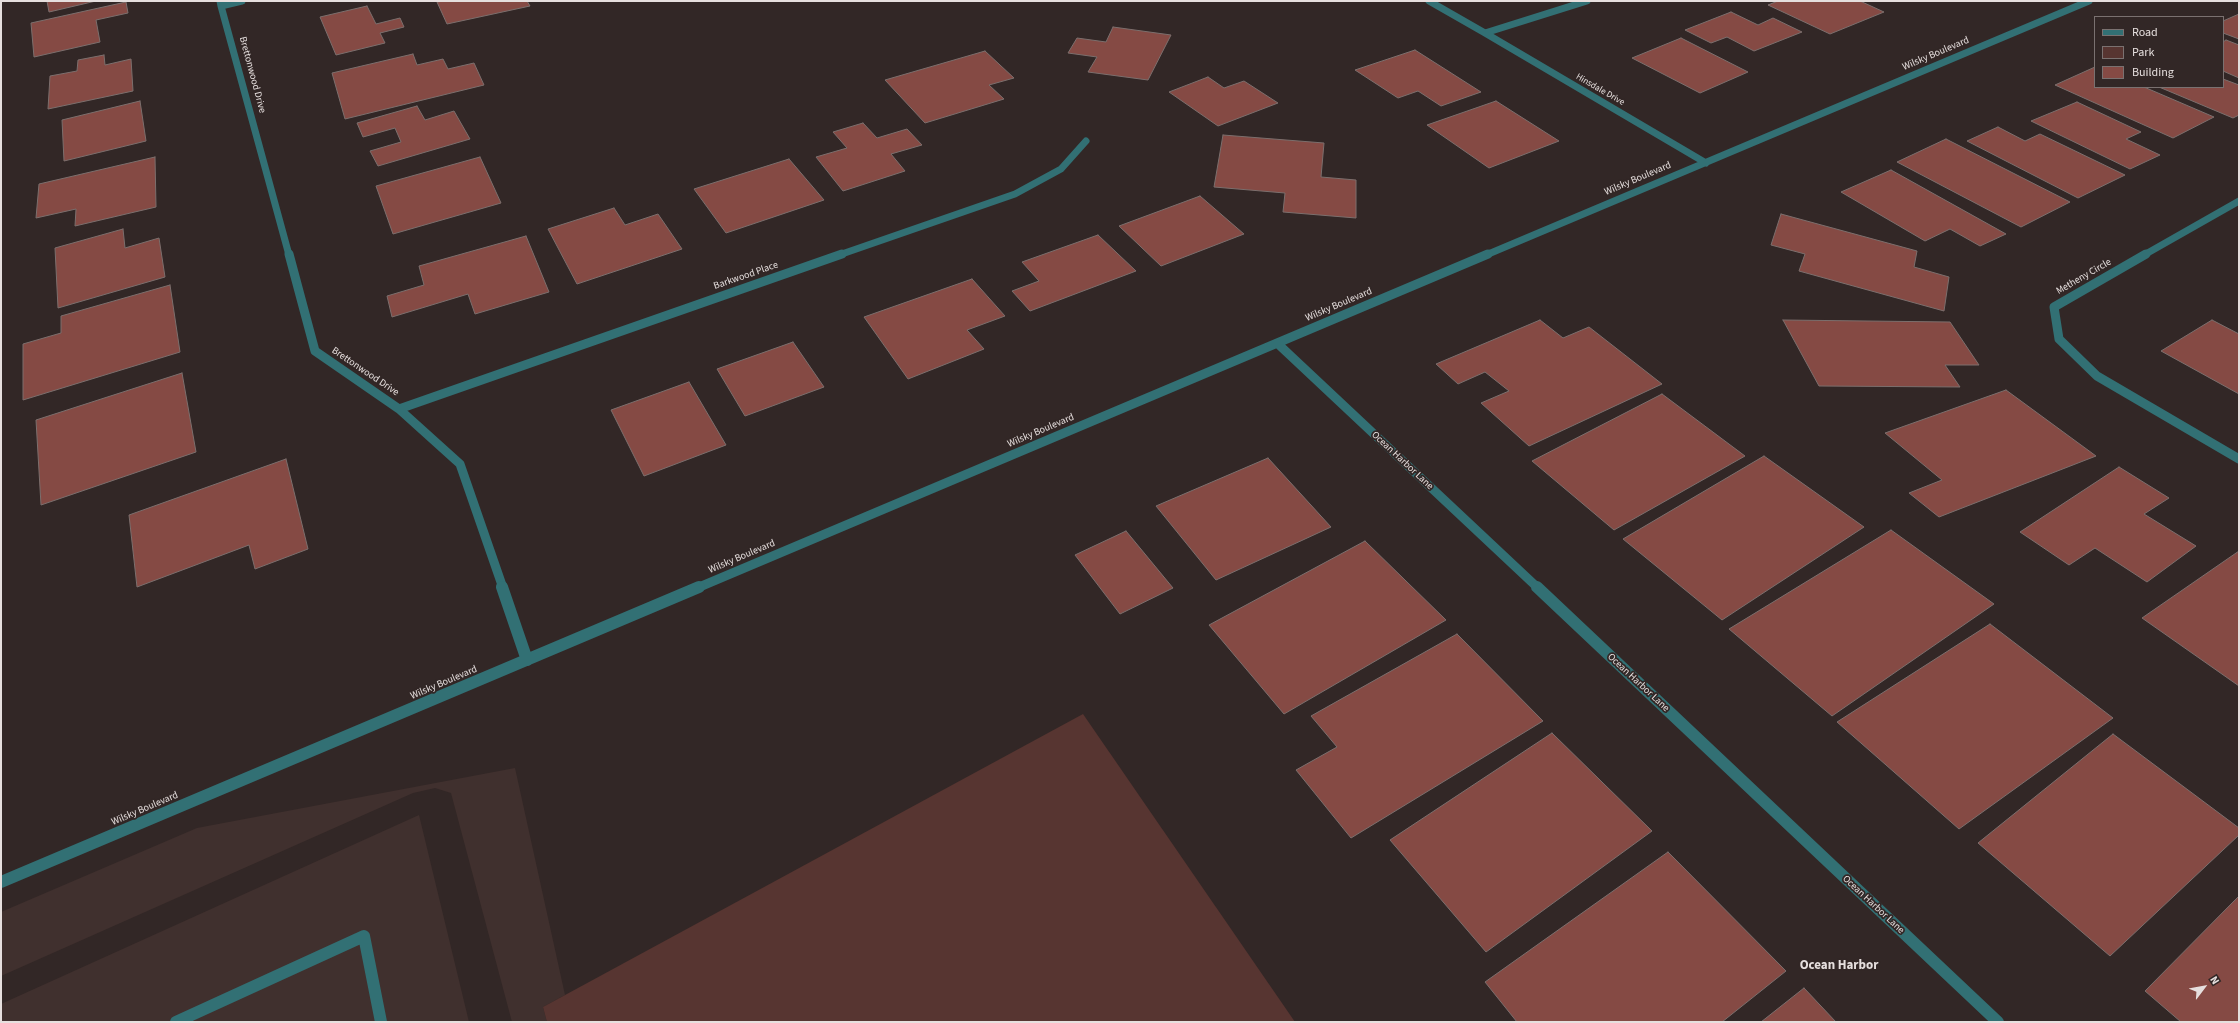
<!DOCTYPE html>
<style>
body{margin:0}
#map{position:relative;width:2240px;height:1023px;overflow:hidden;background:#322726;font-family:"Source Sans 3",sans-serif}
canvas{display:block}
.frame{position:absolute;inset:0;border:2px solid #e6dfde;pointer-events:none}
.legend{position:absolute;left:2094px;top:16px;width:130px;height:72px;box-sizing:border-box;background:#322726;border:1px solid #7a7170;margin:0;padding:5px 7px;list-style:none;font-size:12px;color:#e6dfde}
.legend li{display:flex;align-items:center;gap:8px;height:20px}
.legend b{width:20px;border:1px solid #7a7170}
.north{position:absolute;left:2184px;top:967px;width:40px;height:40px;-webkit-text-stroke:3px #322726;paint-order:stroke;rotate:58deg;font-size:11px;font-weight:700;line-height:16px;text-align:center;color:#e6dfde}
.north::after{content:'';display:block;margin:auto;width:14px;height:18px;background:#e6dfde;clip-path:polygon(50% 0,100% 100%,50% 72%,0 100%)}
</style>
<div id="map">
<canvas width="2240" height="1023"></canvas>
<div class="frame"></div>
<ul class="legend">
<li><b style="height:5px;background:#327074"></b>Road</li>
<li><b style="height:11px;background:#573531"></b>Park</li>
<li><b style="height:11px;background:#854a44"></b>Building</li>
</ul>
<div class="north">N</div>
</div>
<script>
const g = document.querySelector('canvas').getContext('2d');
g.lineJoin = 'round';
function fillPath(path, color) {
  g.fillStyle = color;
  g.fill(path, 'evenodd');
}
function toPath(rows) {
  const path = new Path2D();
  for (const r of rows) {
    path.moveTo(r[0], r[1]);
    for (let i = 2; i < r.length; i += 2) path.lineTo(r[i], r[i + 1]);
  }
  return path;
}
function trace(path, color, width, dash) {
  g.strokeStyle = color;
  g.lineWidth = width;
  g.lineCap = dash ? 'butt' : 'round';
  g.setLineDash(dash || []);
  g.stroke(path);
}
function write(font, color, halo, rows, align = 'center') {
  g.font = font + ' "Source Sans 3",sans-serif';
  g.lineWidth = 3.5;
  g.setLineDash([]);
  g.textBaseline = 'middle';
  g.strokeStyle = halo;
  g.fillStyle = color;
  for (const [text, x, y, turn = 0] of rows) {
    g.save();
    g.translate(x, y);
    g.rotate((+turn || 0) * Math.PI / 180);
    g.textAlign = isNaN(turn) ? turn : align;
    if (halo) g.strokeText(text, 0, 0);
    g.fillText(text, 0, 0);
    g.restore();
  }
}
fillPath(toPath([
 [515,768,565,995,543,1007,547,1022,512,1022,451,793,435,788,413,793,1,976,1,912,197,828],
 [419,815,469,1022,1,1022,1,1004]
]), '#40302e');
fillPath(toPath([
 [1083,714,1295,1022,547,1022,543,1007]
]), '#573531');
const building = toPath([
 [47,1,96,1,49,12,47,1],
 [444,1,527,1,530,6,447,24,437,2,444,1],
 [1778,1,1860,1,1884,12,1830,34,1768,5,1778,1],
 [126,2,128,13,96,20,100,42,34,57,31,23,126,2],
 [367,6,376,24,400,18,404,27,380,33,385,43,336,55,320,17,367,6],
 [1731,12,1758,25,1773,18,1802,32,1754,51,1727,37,1711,43,1685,30,1731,12],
 [2239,14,2239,39,2223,33,2223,21,2239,14],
 [1113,27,1171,35,1148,80,1088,72,1097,57,1068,53,1077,38,1106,42,1113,27],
 [1681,38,1748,72,1700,93,1632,58,1681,38],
 [2226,40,2239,45,2239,78,2223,71,2223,42,2226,40],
 [1415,50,1481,92,1441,106,1418,91,1398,98,1355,70,1415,50],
 [985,51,1014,78,989,85,1004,99,925,123,885,80,985,51],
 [413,54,417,65,443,59,448,69,474,63,484,85,345,119,332,73,413,54],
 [104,55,105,65,131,59,133,91,48,109,50,76,77,71,78,60,104,55],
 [2095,67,2095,87,2144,87,2214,117,2173,138,2055,85,2095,67],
 [1208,77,1224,88,1244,81,1278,103,1218,126,1169,92,1208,77],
 [2223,79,2239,85,2239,115,2233,118,2159,87,2223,87,2223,79],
 [140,101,146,141,64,161,62,120,140,101],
 [1496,101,1559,141,1489,168,1427,125,1496,101],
 [2077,102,2141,132,2126,139,2160,155,2130,169,2031,121,2077,102],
 [417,106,425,120,454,111,470,139,378,166,370,151,401,142,395,128,363,137,357,123,417,106],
 [863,123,877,138,907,129,922,145,891,154,905,171,843,191,816,157,847,148,833,132,863,123],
 [1998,127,2025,141,2040,134,2125,175,2078,198,1967,141,1998,127],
 [1223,135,1324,143,1321,177,1356,180,1356,218,1283,212,1285,193,1214,187,1223,135],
 [1946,139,2070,202,2021,227,1897,162,1946,139],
 [155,157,156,207,75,226,76,209,36,218,39,184,155,157],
 [480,157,501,203,393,234,376,186,480,157],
 [789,159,824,200,726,233,694,189,789,159],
 [1891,170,2006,234,1980,246,1950,229,1925,241,1841,192,1891,170],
 [1200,196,1244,234,1161,266,1119,226,1200,196],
 [614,208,625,225,658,214,682,249,577,284,548,229,614,208],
 [1781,214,1917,251,1914,267,1949,277,1944,311,1799,271,1805,254,1771,245,1781,214],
 [123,229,125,248,159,238,165,277,58,308,55,248,123,229],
 [1098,235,1136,271,1030,311,1012,291,1039,281,1022,262,1098,235],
 [526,236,549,292,475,314,468,294,392,317,387,296,424,285,419,266,526,236],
 [972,279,1005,316,967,330,984,349,908,379,864,317,972,279],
 [170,285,180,352,23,400,23,344,61,333,61,316,170,285],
 [1540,320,1563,338,1589,327,1662,384,1529,446,1481,403,1509,391,1485,372,1458,384,1436,364,1540,320],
 [1783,320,1950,322,1979,365,1945,365,1960,387,1819,386,1783,320],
 [2212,320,2239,334,2239,394,2161,351,2212,320],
 [793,342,824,387,745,416,717,369,793,342],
 [182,373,196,452,41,505,36,420,182,373],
 [689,382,726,445,644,476,611,410,689,382],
 [2006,390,2096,456,1939,517,1909,493,1942,480,1885,433,2006,390],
 [1662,394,1745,456,1614,530,1532,461,1662,394],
 [1764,456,1864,527,1722,620,1623,539,1764,456],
 [1268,458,1331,527,1216,580,1156,506,1268,458],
 [286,459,308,549,255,569,249,545,137,587,129,515,286,459],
 [2119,467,2169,498,2144,514,2196,546,2147,582,2095,548,2069,565,2020,532,2119,467],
 [1891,530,1994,604,1832,716,1729,629,1891,530],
 [1126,531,1173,588,1120,614,1075,555,1126,531],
 [1365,541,1446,620,1284,714,1209,625,1365,541],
 [2239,551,2239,686,2142,618,2239,551],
 [1990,624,2113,718,1959,829,1837,722,1990,624],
 [1457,634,1543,721,1351,838,1296,770,1337,747,1311,716,1457,634],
 [1552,733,1652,831,1486,952,1390,840,1552,733],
 [2113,734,2239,828,2239,835,2110,956,1978,843,2113,734],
 [1668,852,1786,971,1722,1022,1517,1022,1485,982,1668,852],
 [2239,896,2239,1022,2181,1022,2145,991,2239,896],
 [1804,988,1836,1022,1761,1022,1804,988]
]);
fillPath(building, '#854a44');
trace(building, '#7c6f6d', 1);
trace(toPath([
 [176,1022,364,936,381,1022]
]), '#327074', 12);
trace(toPath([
 [220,1,221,6,242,1],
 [1429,1,1485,33,1587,1],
 [221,6,289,255],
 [1485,33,1706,163],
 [839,255,1015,194,1061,169,1086,141],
 [1486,255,2089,1],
 [2144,255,2239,201]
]), '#327074', 7);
trace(toPath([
 [289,254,315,351,399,409,460,464,503,588],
 [2146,254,2054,307,2059,339,2097,376,2239,459],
 [1277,343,1538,588],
 [399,409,842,254],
 [697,588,1488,254]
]), '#327074', 9);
trace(toPath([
 [502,587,527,660],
 [1537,587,1998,1022],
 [1,882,699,587]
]), '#327074', 12);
write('9px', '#e6dfde', '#322726', [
 ["Hinsdale Drive",1600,90,30]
]);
write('10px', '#e6dfde', '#322726', [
 ["Wilsky Boulevard",1936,54,-23],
 ["Brettonwood Drive",252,75,75],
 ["Wilsky Boulevard",1638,179,-23],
 ["Barkwood Place",746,276,-19],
 ["Metheny Circle",2084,277,-30],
 ["Wilsky Boulevard",1339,305,-23],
 ["Brettonwood Drive",365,372,34],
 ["Wilsky Boulevard",1041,431,-23],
 ["Ocean Harbor Lane",1402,461,43],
 ["Wilsky Boulevard",742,557,-23],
 ["Wilsky Boulevard",444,683,-23],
 ["Ocean Harbor Lane",1638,683,43],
 ["Wilsky Boulevard",145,809,-23],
 ["Ocean Harbor Lane",1873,905,43]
]);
write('bold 13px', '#e6dfde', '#322726', [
 ["Ocean Harbor",1839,966]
]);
</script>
